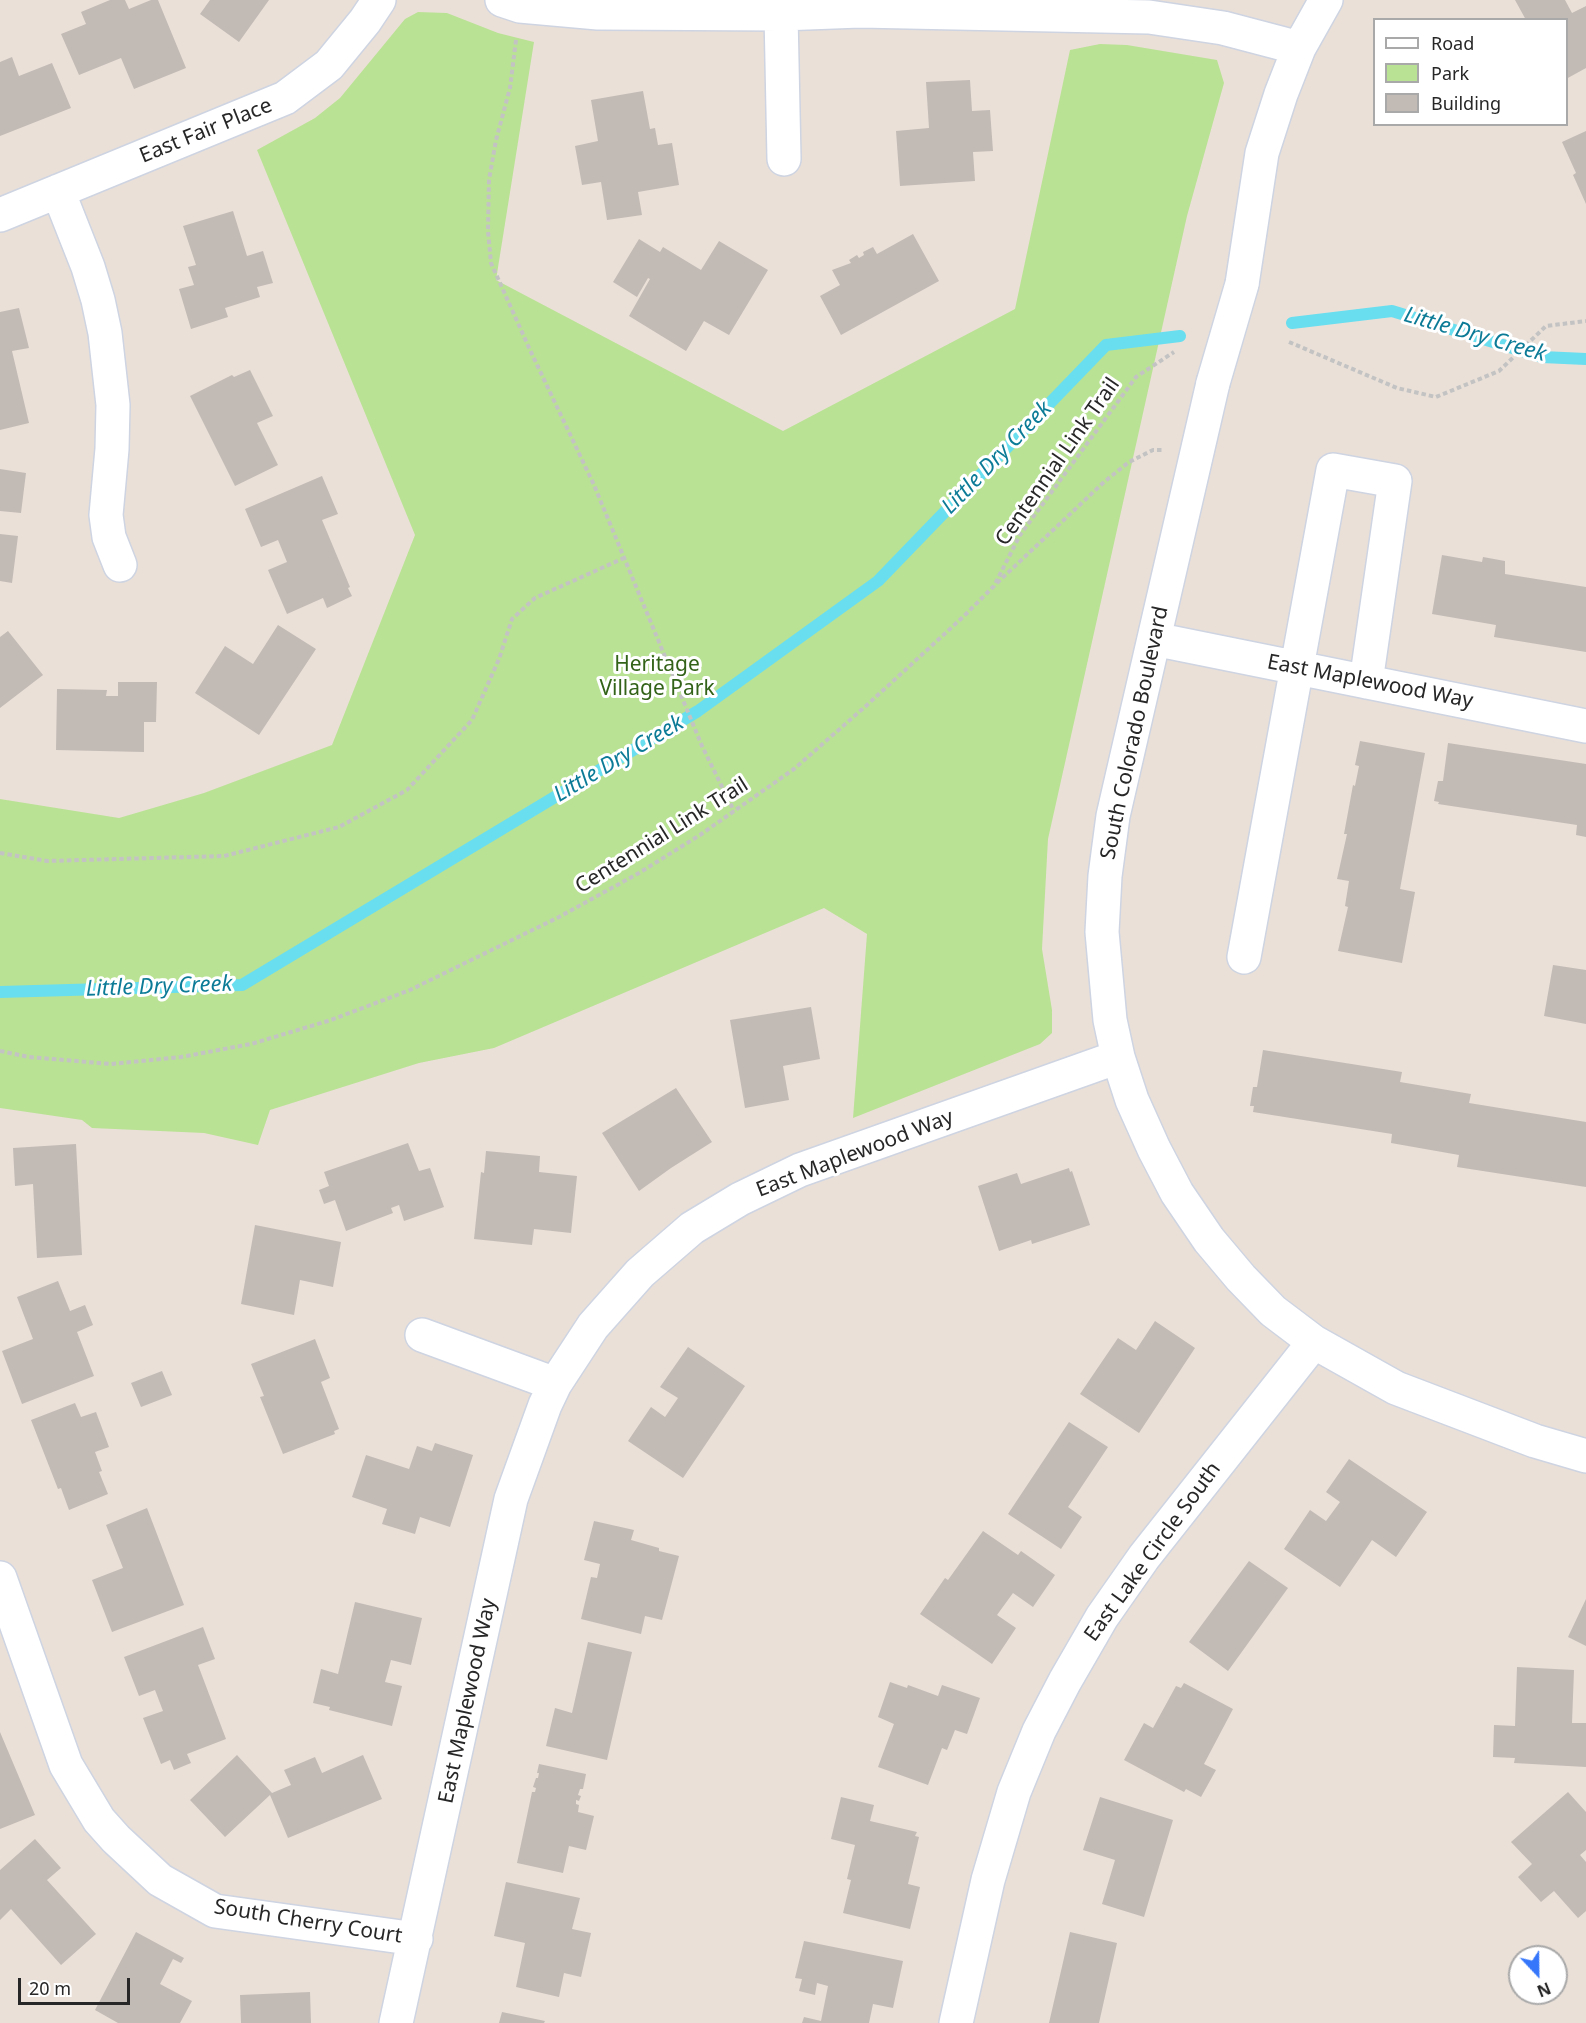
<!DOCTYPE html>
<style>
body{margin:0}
#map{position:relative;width:1586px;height:2023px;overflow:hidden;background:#eae0d8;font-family:"Noto Sans",sans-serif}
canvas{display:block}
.legend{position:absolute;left:1373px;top:18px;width:195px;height:108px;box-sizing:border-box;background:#fff;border:2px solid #a9a9a9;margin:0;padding:8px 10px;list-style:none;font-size:18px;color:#272727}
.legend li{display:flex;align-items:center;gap:12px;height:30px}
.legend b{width:30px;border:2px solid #a9a9a9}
.north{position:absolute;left:1508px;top:1945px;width:60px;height:60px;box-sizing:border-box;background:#fff;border:2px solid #a9a9a9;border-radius:50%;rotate:158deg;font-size:16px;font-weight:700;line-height:24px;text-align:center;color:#272727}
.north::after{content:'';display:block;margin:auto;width:21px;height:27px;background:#3576fb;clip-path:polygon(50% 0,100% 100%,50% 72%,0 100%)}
.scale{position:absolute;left:18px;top:1978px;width:112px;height:27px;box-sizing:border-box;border:3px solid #272727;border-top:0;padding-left:8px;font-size:18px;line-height:21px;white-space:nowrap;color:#272727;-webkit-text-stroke:4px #fff;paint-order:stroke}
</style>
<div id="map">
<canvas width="1586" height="2023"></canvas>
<ul class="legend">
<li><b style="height:8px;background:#fff"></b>Road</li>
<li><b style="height:16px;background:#bae294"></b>Park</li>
<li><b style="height:16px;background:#c2bab5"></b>Building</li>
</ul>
<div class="north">N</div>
<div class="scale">20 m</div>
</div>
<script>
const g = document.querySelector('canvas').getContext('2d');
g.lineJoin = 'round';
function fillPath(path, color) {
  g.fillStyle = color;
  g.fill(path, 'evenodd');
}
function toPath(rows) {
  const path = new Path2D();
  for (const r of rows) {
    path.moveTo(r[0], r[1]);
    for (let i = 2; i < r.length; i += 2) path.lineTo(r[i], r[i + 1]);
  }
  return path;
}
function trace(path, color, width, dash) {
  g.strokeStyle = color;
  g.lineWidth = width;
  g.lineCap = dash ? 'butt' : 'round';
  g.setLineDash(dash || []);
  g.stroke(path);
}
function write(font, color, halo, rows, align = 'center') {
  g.font = font + ' "Noto Sans",sans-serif';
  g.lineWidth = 6;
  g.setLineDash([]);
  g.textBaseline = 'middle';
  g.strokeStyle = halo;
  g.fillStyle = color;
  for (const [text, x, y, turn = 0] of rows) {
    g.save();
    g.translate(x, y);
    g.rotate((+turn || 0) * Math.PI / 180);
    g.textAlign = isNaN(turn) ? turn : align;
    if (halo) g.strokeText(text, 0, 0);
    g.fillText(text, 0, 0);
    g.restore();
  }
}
fillPath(toPath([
 [418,12,447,13,498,33,534,42,496,280,783,431,1015,309,1070,50,1100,44,1127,45,1217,60,1224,83,1187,216,1048,839,1042,949,1052,1010,1052,1033,1040,1044,853,1118,867,934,824,908,494,1048,419,1063,270,1110,258,1145,204,1133,92,1128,82,1120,0,1108,0,799,119,818,204,793,332,745,415,535,257,150,315,118,340,98,405,19]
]), '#bae294');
trace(toPath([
 [1292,323,1392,311,1542,357,1586,359],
 [0,992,242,985,698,711,878,581,1106,345,1180,336]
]), '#69deef', 12);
fillPath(toPath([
 [110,0,125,0,129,9,151,0,158,0,186,68,134,89,121,58,79,75,61,34,86,24,81,12],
 [210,0,269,0,239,42,200,14],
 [1515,0,1565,0,1572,13,1586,6,1586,68,1566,79,1566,20,1526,20],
 [12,57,19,76,52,63,71,108,0,136,0,62],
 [970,80,972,111,990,110,993,151,973,152,975,181,900,186,896,131,929,128,926,82],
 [643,91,650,129,655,128,658,145,672,143,679,185,638,192,642,215,607,220,601,182,582,185,575,146,598,141,591,100],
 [1586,131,1586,204,1573,175,1576,173,1562,142],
 [233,211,247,256,263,251,273,283,257,287,260,297,225,308,228,317,191,329,179,289,194,285,188,267,196,265,183,226],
 [913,234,939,281,841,335,820,296,840,285,832,270,851,263,849,260,857,255,859,258,864,255,863,252,873,247,877,254],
 [639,239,660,252,663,247,701,270,719,241,768,270,729,335,704,321,686,351,629,316,650,279,648,278,637,297,613,282],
 [19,308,29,348,12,351,29,423,0,430,0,312],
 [250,370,273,416,257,423,278,465,235,486,190,396,232,375,234,377],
 [0,469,26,473,21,513,0,511],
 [322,476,338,514,322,520,350,587,348,588,352,596,327,608,323,598,287,614,268,570,287,562,278,540,261,547,245,509],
 [0,534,18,536,12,583,0,581],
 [1442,555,1482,562,1483,557,1505,561,1505,574,1586,587,1586,652,1494,637,1496,625,1432,614],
 [278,625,316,649,259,735,195,693,225,646,253,664],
 [8,631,43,675,0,708,0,637],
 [118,682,157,682,156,722,144,722,144,752,56,750,57,689,107,690,106,696,118,696],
 [1360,741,1425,753,1400,889,1415,892,1402,963,1338,951,1348,907,1345,906,1349,881,1337,879,1347,834,1344,834,1353,785,1355,786,1359,766,1355,765],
 [1448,743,1586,764,1586,837,1576,835,1577,825,1438,804,1439,802,1434,801,1438,781,1443,781],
 [1553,965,1586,970,1586,1024,1544,1016],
 [811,1007,820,1059,783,1066,789,1100,745,1108,730,1020],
 [1263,1050,1402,1072,1400,1082,1471,1094,1469,1103,1586,1122,1586,1187,1457,1167,1459,1155,1391,1143,1392,1134,1253,1112,1254,1106,1250,1106,1253,1087,1257,1087],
 [676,1088,712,1142,671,1168,639,1191,602,1133],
 [408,1143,419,1171,430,1168,444,1207,404,1221,399,1205,391,1208,393,1213,346,1231,335,1200,324,1204,319,1190,329,1186,324,1172],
 [76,1144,82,1255,37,1258,33,1184,15,1186,13,1148],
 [486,1151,540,1156,539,1172,577,1176,571,1233,534,1229,532,1245,474,1239,481,1172,484,1173],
 [1069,1168,1070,1172,1072,1171,1090,1225,1032,1244,1031,1240,999,1251,978,1186,1017,1173,1021,1184],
 [255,1225,341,1242,333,1287,300,1280,294,1315,241,1304],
 [58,1281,70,1311,85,1305,93,1325,77,1332,94,1376,22,1404,2,1351,33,1339,17,1297],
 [1155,1321,1195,1348,1139,1433,1080,1394,1118,1338,1136,1350],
 [315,1339,330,1378,321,1382,339,1429,334,1431,335,1434,283,1454,260,1397,264,1396,251,1364],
 [688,1347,745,1386,683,1478,628,1441,651,1407,665,1417,678,1398,660,1387],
 [162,1371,172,1395,141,1407,131,1383],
 [75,1403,81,1417,96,1412,109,1447,95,1452,102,1471,99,1472,108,1494,69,1510,61,1488,58,1489,31,1420],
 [1069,1422,1108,1447,1068,1507,1082,1517,1061,1549,1008,1514],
 [435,1443,473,1455,450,1527,420,1517,415,1534,382,1524,387,1509,352,1497,366,1455,409,1469,417,1446,432,1451],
 [1349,1459,1427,1512,1396,1557,1372,1540,1340,1587,1284,1549,1310,1510,1326,1521,1340,1502,1326,1492],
 [147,1508,184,1605,112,1632,92,1580,123,1568,106,1525],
 [594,1521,634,1530,631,1540,659,1548,659,1551,679,1556,662,1620,645,1616,641,1634,581,1619,591,1577,597,1578,600,1564,584,1560],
 [983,1531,1018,1555,1021,1551,1055,1575,1033,1607,1013,1593,997,1615,1016,1628,992,1664,920,1614,945,1578,948,1580],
 [1249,1561,1288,1588,1228,1671,1189,1642],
 [1586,1599,1586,1646,1568,1637],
 [355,1602,422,1618,411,1665,391,1660,385,1682,402,1686,392,1726,329,1710,330,1707,313,1703,321,1669,338,1674],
 [203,1627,215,1659,198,1665,226,1739,187,1754,191,1763,174,1770,170,1760,161,1764,143,1718,163,1711,155,1690,139,1696,124,1657],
 [588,1642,632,1652,607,1760,546,1746,555,1708,572,1713],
 [1517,1667,1574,1670,1572,1723,1586,1723,1586,1767,1514,1763,1515,1758,1493,1757,1494,1725,1515,1726],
 [890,1682,907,1688,908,1685,938,1696,942,1685,980,1698,967,1734,955,1730,947,1750,942,1748,928,1785,878,1767,894,1724,878,1717],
 [1184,1683,1233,1709,1204,1764,1216,1770,1201,1797,1186,1789,1184,1792,1124,1760,1144,1723,1153,1728,1176,1686,1181,1688],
 [0,1732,35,1815,0,1829],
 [237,1755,272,1793,291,1785,284,1770,315,1757,322,1773,363,1755,382,1799,288,1838,270,1795,225,1837,190,1800],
 [539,1764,586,1774,583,1789,580,1789,578,1795,581,1796,579,1801,576,1800,576,1804,579,1805,578,1812,594,1816,586,1850,569,1846,563,1873,517,1863,532,1792,535,1792,536,1788,533,1787,536,1778,538,1778,539,1773,537,1773],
 [1568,1792,1586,1812,1586,1850,1580,1855,1586,1862,1586,1911,1578,1918,1554,1891,1541,1902,1518,1877,1532,1864,1511,1842],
 [841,1797,874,1805,870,1821,917,1832,915,1836,919,1837,908,1884,920,1887,910,1929,843,1913,851,1880,847,1879,855,1845,831,1839],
 [1100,1797,1173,1820,1144,1917,1102,1904,1115,1860,1083,1850],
 [35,1839,61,1868,47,1880,96,1934,61,1965,11,1909,0,1920,0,1870],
 [506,1882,580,1898,572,1929,591,1933,581,1977,564,1973,559,1997,516,1987,525,1943,494,1936],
 [136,1932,184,1958,181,1963,173,1959,160,1984,192,2001,180,2023,118,2023,95,2010],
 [1070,1932,1117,1943,1099,2023,1049,2023],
 [804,1941,903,1961,893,2008,873,2004,869,2023,802,2023,804,2017,821,2021,828,1986,817,1983,815,1995,799,1991,802,1979,795,1978],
 [310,1992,311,2023,241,2023,240,1995],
 [502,2012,545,2021,544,2023,499,2023]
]), '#c2bab5');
const minor = toPath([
 [502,0,520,6,598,13,781,14,860,11,1149,17,1223,28,1299,48],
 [781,14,784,159],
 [58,191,88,267,98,300,105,333,113,405,112,449,106,515,109,537,120,565],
 [0,215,285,98,329,65,365,21,379,0],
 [1242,284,1262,153,1281,94,1299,48,1326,0],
 [1213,383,1113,816,1105,876,1102,932,1110,1020,1118,1057,1132,1100,1154,1149,1177,1193,1209,1240,1241,1278,1273,1311,1314,1342,1396,1388,1535,1441,1586,1456],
 [1154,639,1586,726],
 [1244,957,1333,470,1395,481,1366,682],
 [422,1335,555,1384],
 [0,1578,66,1765,99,1820,116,1839,160,1880,215,1911,416,1939],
 [396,2023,511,1499,545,1405,555,1384,593,1326,640,1273,692,1228,740,1199,800,1170,1118,1057],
 [956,2023,988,1880,1014,1792,1039,1731,1065,1681,1102,1617,1144,1557,1314,1342]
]);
trace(minor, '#ced4e1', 36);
trace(toPath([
 [516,40,510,88,496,140,489,180,488,231,491,263,530,350,594,485,702,746,734,811],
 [1289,342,1397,388,1436,397,1499,371,1546,326,1586,321],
 [997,583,1104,482,1129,462,1153,450,1162,450],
 [0,853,47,861,224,856,339,827,407,790,472,720,499,659,512,619,535,598,624,558],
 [0,1051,29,1057,111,1064,181,1057,251,1044,331,1020,410,990,559,917,639,873,700,835,794,769,867,705,963,617,994,586,1020,535,1136,377,1174,352]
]), '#c3c3c3', 4, [4.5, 3]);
trace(minor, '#fff', 33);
const minorBridge = toPath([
 [1213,383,1242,284]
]);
trace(minorBridge, '#ced4e1', 36, []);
trace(minorBridge, '#fff', 33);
write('21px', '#272727', '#fff', [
 ["East Fair Place",206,131,-22],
 ["Centennial Link Trail",1058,462,-55],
 ["East Maplewood Way",1370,682,11],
 ["South Colorado Boulevard",1135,733,-78],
 ["Centennial Link Trail",662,836,-32],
 ["East Maplewood Way",855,1154,-21],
 ["East Lake Circle South",1153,1552,-54],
 ["East Maplewood Way",468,1701,-78],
 ["South Cherry Court",308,1922,9]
]);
write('21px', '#336318', '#fff', [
 ["Heritage",657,665],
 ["Village Park",657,689]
]);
write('italic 22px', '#0c7b97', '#fff', [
 ["Little Dry Creek",1475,335,16],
 ["Little Dry Creek",997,458,-46],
 ["Little Dry Creek",619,759,-31],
 ["Little Dry Creek",159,987,-2]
]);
</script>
